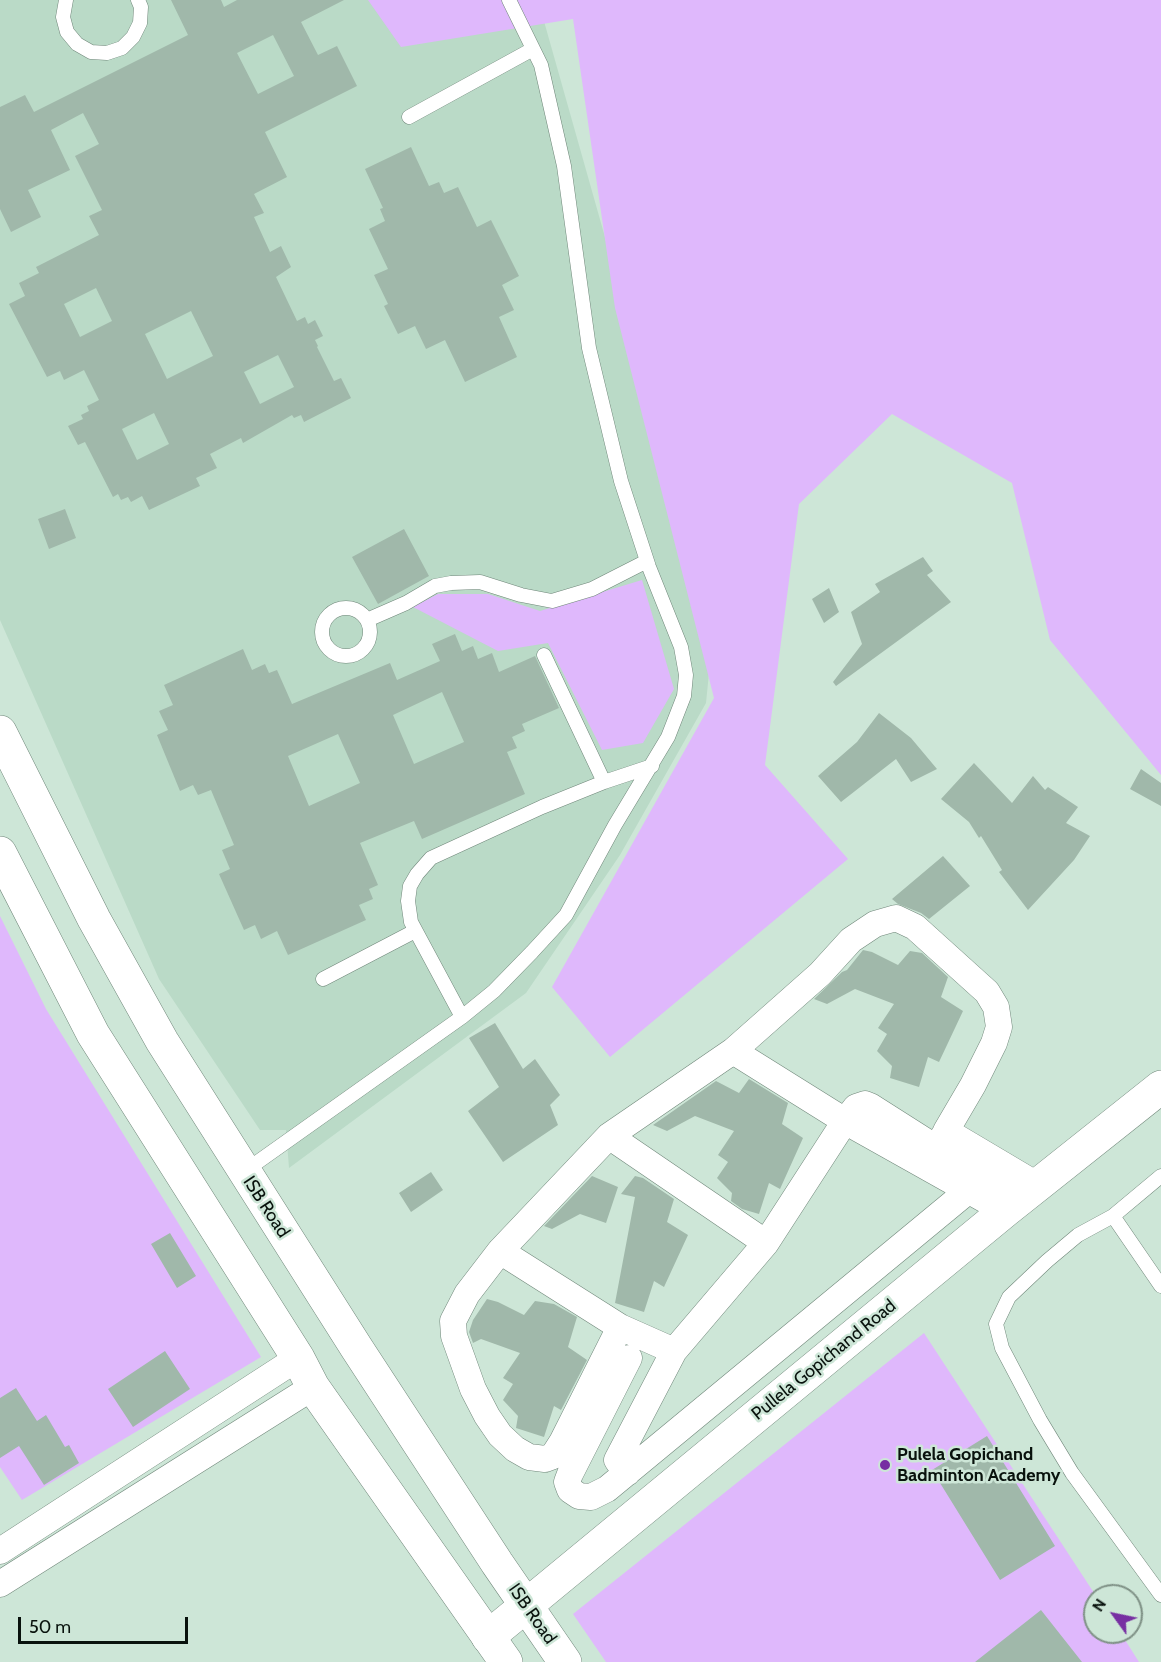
<!DOCTYPE html>
<style>
body{margin:0}
#map{position:relative;width:1161px;height:1662px;overflow:hidden;background:#cde6d7;font-family:Cabin,sans-serif}
canvas{display:block}
.north{position:absolute;left:1083px;top:1584px;width:60px;height:60px;box-sizing:border-box;background:#cde6d7;border:2px solid #7f9186;border-radius:50%;rotate:303deg;font-size:16px;font-weight:700;line-height:24px;text-align:center;color:#09120d}
.north::after{content:'';display:block;margin:auto;width:21px;height:27px;background:#772fa2;clip-path:polygon(50% 0,100% 100%,50% 72%,0 100%)}
.scale{position:absolute;left:18px;top:1617px;width:170px;height:27px;box-sizing:border-box;border:3px solid #09120d;border-top:0;padding-left:8px;font-size:18px;line-height:21px;white-space:nowrap;color:#09120d;-webkit-text-stroke:4px #cde6d7;paint-order:stroke}
</style>
<div id="map">
<canvas width="1161" height="1662"></canvas>
<div class="north">N</div>
<div class="scale">50 m</div>
</div>
<script>
const g = document.querySelector('canvas').getContext('2d');
g.lineJoin = 'round';
function fillPath(path, color) {
  g.fillStyle = color;
  g.fill(path, 'evenodd');
}
function toPath(rows) {
  const path = new Path2D();
  for (const r of rows) {
    if (r.length === 3) {
      path.moveTo(r[0] + r[2], r[1]);
      path.arc(r[0], r[1], r[2], 0, 2 * Math.PI);
      continue;
    }
    path.moveTo(r[0], r[1]);
    for (let i = 2; i < r.length; i += 2) path.lineTo(r[i], r[i + 1]);
  }
  return path;
}
function trace(path, color, width, dash) {
  g.strokeStyle = color;
  g.lineWidth = width;
  g.lineCap = dash ? 'butt' : 'round';
  g.setLineDash(dash || []);
  g.stroke(path);
}
function write(font, color, halo, rows, align = 'center') {
  g.font = font + ' Cabin,sans-serif';
  g.lineWidth = 5;
  g.setLineDash([]);
  g.textBaseline = 'middle';
  g.strokeStyle = halo;
  g.fillStyle = color;
  for (const [text, x, y, turn = 0] of rows) {
    g.save();
    g.translate(x, y);
    g.rotate((+turn || 0) * Math.PI / 180);
    g.textAlign = isNaN(turn) ? turn : align;
    if (halo) g.strokeText(text, 0, 0);
    g.fillText(text, 0, 0);
    g.restore();
  }
}
fillPath(toPath([
 [0,0,538,0,714,623,706,703,620,855,526,993,289,1168,286,1130,260,1130,159,979,0,620]
]), '#badac7');
fillPath(toPath([
 [368,0,1161,0,1161,775,1050,640,1012,483,892,414,799,504,765,765,848,859,610,1057,552,987,714,698,615,308,573,19,401,47],
 [642,580,674,689,643,743,602,750,548,643,498,651,413,607,438,594,488,594,540,611],
 [0,916,46,1009,261,1357,22,1500,0,1467],
 [924,1333,1096,1596,1095,1632,1120,1632,1139,1662,606,1662,573,1614]
]), '#dfb8fc');
fillPath(toPath([
 [171,0,221,0,224,7,237,0,344,0,301,22,318,55,337,46,357,86,265,132,287,177,254,194,264,213,254,217,270,252,281,246,291,267,276,277,297,321,305,317,308,324,315,320,323,336,315,340,318,346,317,347,334,381,341,378,351,398,304,422,301,415,294,418,292,415,243,443,241,438,210,454,217,468,196,478,200,486,149,510,142,496,131,502,128,497,121,500,118,494,113,497,85,442,78,445,68,426,83,419,81,415,89,411,87,406,99,400,84,370,64,380,60,371,47,377,9,304,25,296,19,283,39,273,36,267,99,235,89,216,102,210,75,156,99,144,83,113,51,130,70,170,28,190,41,217,11,232,0,209,0,107,25,95,34,112,188,35],
 [273,35,294,76,258,94,237,53],
 [96,288,112,321,80,337,64,304],
 [191,311,213,356,167,379,145,334],
 [278,355,294,387,260,404,244,372],
 [154,413,169,444,137,460,122,429],
 [411,147,429,186,439,182,444,193,458,187,477,227,491,220,519,276,502,285,514,310,499,317,517,357,465,382,445,340,426,349,415,326,398,334,384,306,388,304,374,275,388,269,369,229,385,221,380,209,383,208,365,169],
 [65,509,76,538,49,549,38,519],
 [404,529,429,576,378,604,352,557],
 [923,557,933,571,927,575,951,602,836,686,833,682,862,644,851,612,880,592,875,584],
 [829,588,839,612,824,623,812,599],
 [455,634,462,651,473,646,478,659,492,653,499,672,535,656,559,708,522,724,525,731,512,737,517,748,507,752,525,794,422,839,414,821,360,843,378,885,369,889,373,899,359,905,366,920,288,955,277,931,261,939,255,925,244,930,219,874,230,869,222,850,234,845,211,790,198,795,193,785,180,791,157,735,168,730,159,711,173,705,164,685,243,649,252,670,265,664,269,673,277,670,292,704,390,663,397,680,440,661,432,644],
 [442,692,464,742,414,764,393,715],
 [338,734,360,783,309,806,288,756],
 [879,713,911,738,937,769,911,782,896,759,841,802,818,776,857,742],
 [974,763,1012,803,1033,776,1045,790,1048,787,1078,807,1066,823,1090,836,1074,860,1028,910,999,872,1002,870,981,836,979,838,969,822,941,799],
 [1141,769,1161,783,1161,806,1130,789],
 [943,856,970,886,929,919,921,913,898,904,892,899],
 [863,950,872,952,898,965,910,951,922,953,948,977,941,997,963,1011,939,1062,928,1057,919,1087,890,1078,892,1066,877,1051,887,1034,878,1028,894,1004,855,989,827,1004,814,999,842,972,847,970],
 [495,1023,523,1069,535,1059,560,1095,550,1105,558,1125,503,1162,468,1111,499,1087,469,1038],
 [749,1079,788,1103,782,1124,803,1138,780,1189,769,1183,759,1214,742,1209,731,1201,732,1193,717,1178,728,1162,718,1155,734,1131,695,1116,667,1131,653,1125,716,1081,739,1093],
 [431,1172,443,1190,411,1212,399,1193],
 [592,1176,618,1187,606,1223,580,1214,552,1229,544,1226],
 [635,1176,643,1178,674,1199,667,1222,688,1235,664,1287,654,1281,644,1312,615,1303,635,1197,621,1194],
 [170,1233,196,1276,177,1288,151,1244],
 [487,1299,498,1302,524,1315,535,1301,554,1304,577,1317,568,1347,587,1360,561,1410,554,1406,544,1437,516,1428,518,1416,503,1400,513,1384,503,1378,520,1353,481,1339,473,1343,469,1332,473,1320],
 [165,1351,190,1389,133,1427,108,1389],
 [16,1388,37,1421,46,1415,65,1447,69,1445,79,1463,44,1485,19,1446,0,1458,0,1398],
 [987,1436,1055,1546,1000,1580,932,1470],
 [1041,1610,1082,1662,975,1662]
]), '#a0b8aa');
const service = toPath([
 [66,0,63,17,67,32,77,44,91,52,107,53,122,48,133,37,140,23,141,7,138,0],
 [409,117,533,49],
 [346,632,24],
 [367,620,406,603,435,586,451,583,480,582,521,595,552,601,592,589,647,561],
 [544,655,604,782],
 [323,979,415,931],
 [462,1017,411,922,408,901,410,886,417,874,431,858,542,807,604,782,652,766],
 [245,1171,462,1017,494,991,532,952,566,915,615,825,668,737,684,696,686,675,681,647,649,567,621,481,589,348,564,166,541,65,509,0],
 [1161,1176,1113,1216,1078,1235,1047,1261,1009,1297,996,1324,1002,1348,1040,1420,1072,1473,1161,1595],
 [1113,1216,1161,1286]
]);
const minor = toPath([
 [733,1051,845,1121,766,1243],
 [845,1121,856,1107,865,1104,870,1106,936,1148,925,1166],
 [857,1128,1005,1211],
 [944,1135,936,1148,1020,1198],
 [609,1136,766,1243,674,1351,620,1327],
 [500,1251,609,1136,733,1051,820,974,851,940,875,924,896,918,915,927,987,992,996,1007,999,1027,994,1043,973,1085,946,1131,1037,1185],
 [500,1251,620,1327,562,1442,553,1456,545,1459,529,1457,515,1449,500,1435,487,1416,473,1389,454,1336,453,1321,467,1294,500,1251],
 [629,1358,570,1474,567,1482,570,1490,579,1496,591,1497,607,1489,969,1190],
 [627,1473,617,1460,674,1351],
 [0,1551,298,1358],
 [0,1584,313,1387]
]);
const tertiary = toPath([
 [488,1637,1005,1211,1161,1087]
]);
const secondary = toPath([
 [0,732,94,919,162,1041,356,1347,497,1563,565,1662],
 [0,853,93,1034,298,1358,313,1387,506,1662]
]);
trace(service, '#70877a', 15);
trace(minor, '#70877a', 27);
trace(tertiary, '#70877a', 34);
trace(secondary, '#70877a', 34);
trace(service, '#fff', 14);
trace(minor, '#fff', 26);
trace(tertiary, '#fff', 33);
trace(secondary, '#fff', 33);
for (const [x, y, r, color] of [
 [885,1465,6,"#772fa2"]
]) {
  const dot = new Path2D();
  dot.arc(x, y, r, 0, 2 * Math.PI);
  g.fillStyle = color;
  g.fill(dot);
  trace(dot, '#cde6d7', 2);
}
write('18px', '#09120d', '#cde6d7', [
 ["ISB Road",266,1207,57],
 ["Pullela Gopichand Road",824,1360,-39],
 ["ISB Road",532,1614,55]
]);
write('bold 18px', '#09120d', '#cde6d7', [
 ["Pulela Gopichand",897,1455],
 ["Badminton Academy",897,1476]
], 'left');
</script>
